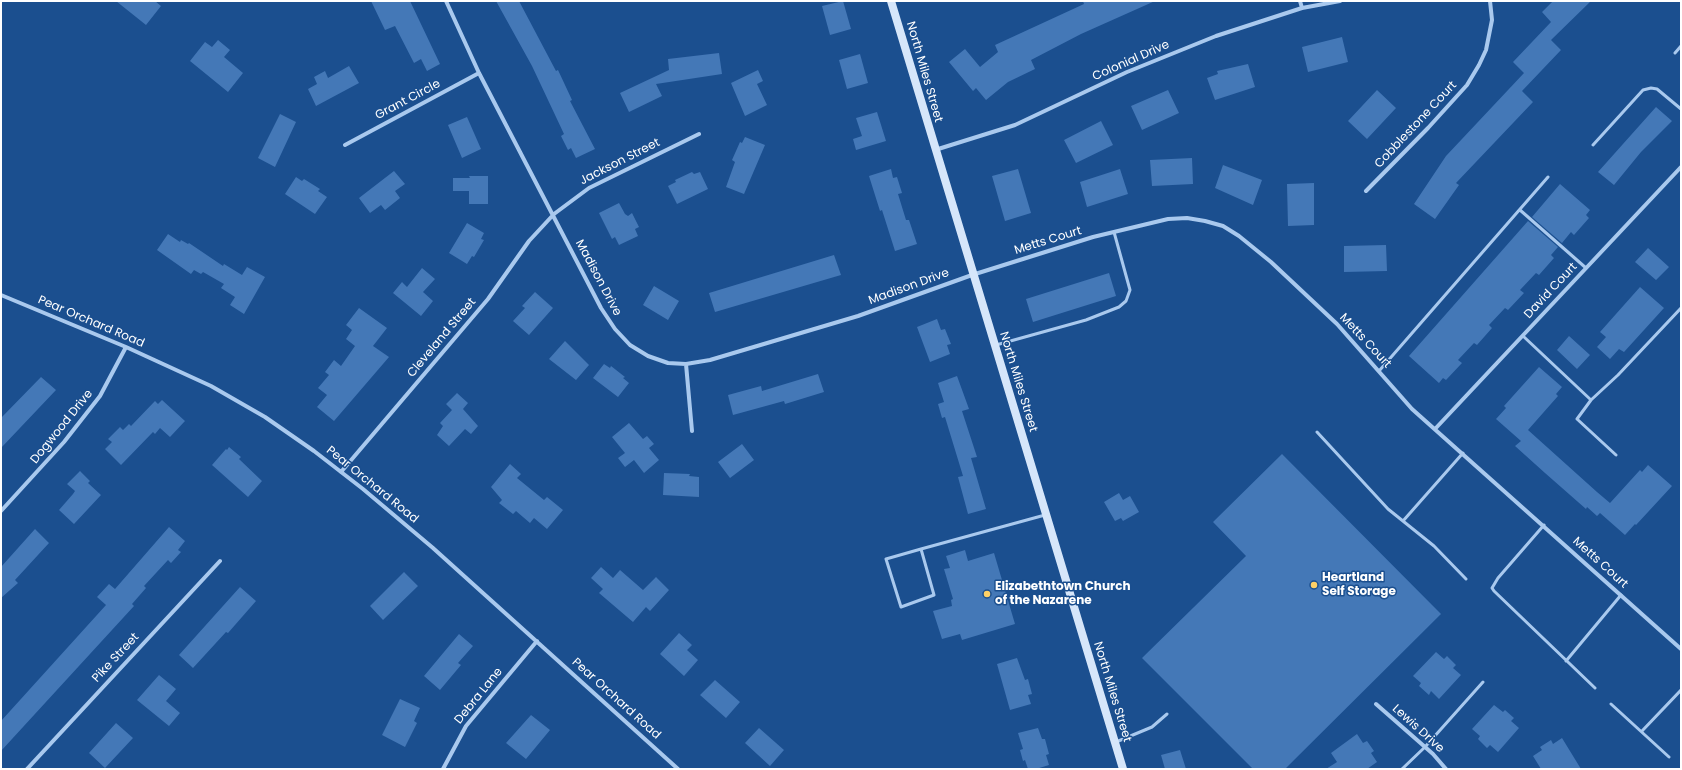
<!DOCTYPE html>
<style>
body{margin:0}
#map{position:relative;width:1682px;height:770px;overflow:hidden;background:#1b4f8f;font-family:Poppins,sans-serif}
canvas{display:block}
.frame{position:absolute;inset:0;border:2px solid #fff;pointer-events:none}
</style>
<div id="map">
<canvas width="1682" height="770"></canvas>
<div class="frame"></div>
</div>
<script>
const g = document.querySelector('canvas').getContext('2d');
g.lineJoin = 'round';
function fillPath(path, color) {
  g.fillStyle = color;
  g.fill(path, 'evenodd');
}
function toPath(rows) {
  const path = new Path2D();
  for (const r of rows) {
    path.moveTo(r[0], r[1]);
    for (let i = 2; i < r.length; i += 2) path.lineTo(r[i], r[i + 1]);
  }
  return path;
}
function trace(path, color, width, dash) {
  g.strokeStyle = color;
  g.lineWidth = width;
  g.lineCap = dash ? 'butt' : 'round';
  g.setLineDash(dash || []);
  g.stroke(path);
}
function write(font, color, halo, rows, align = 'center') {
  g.font = font + ' Poppins,sans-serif';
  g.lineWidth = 3;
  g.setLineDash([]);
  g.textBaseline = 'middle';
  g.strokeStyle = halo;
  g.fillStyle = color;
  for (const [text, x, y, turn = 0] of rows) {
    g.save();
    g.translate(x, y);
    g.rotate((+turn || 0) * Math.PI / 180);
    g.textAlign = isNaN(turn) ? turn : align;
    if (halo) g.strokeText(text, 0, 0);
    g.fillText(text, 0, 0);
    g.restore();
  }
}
fillPath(toPath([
 [116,1,155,1,161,6,146,25],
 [371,1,410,1,440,64,427,71,421,59,414,63,395,26,385,30],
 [496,1,519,1,556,71,558,70,572,100,570,101,595,149,576,158,571,148,568,150,561,136,564,134,532,66],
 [843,1,851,29,830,35,822,6],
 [1083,1,1155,1,1081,34,1031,60,1035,69,1008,82,986,100,976,88,973,91,949,62,965,49,980,67,998,52,995,45,1084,4],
 [1553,1,1591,1,1551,40,1561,50,1522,91,1533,102,1456,183,1459,185,1435,219,1414,204,1446,156,1524,73,1513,62,1551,22,1542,12],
 [1342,37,1348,62,1308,72,1302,47],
 [218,40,230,50,224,57,243,73,228,92,190,61,205,42,212,47],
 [719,53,722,74,656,84,662,96,629,112,620,93,669,70,668,59],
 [860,54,868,83,847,89,839,60],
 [1248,64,1255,87,1215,100,1207,78,1218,74,1217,71],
 [349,66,359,83,316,106,308,89,317,84,314,77,325,71,328,78],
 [758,70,763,81,757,84,767,105,745,116,731,83],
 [1168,90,1179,113,1142,130,1131,106],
 [1377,90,1396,108,1367,139,1348,121],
 [1656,107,1672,121,1641,152,1614,185,1598,172],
 [877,112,886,141,856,150,853,139,862,136,856,118],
 [280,114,296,122,275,167,258,158],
 [467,117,481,149,462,158,448,125],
 [1101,121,1113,145,1076,163,1064,140],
 [745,137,765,145,744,194,726,187,735,162,732,160,740,142,742,143],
 [1192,158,1193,184,1152,186,1150,160],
 [1223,165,1262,180,1253,205,1215,188],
 [891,169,893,178,897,177,902,193,898,194,906,220,909,220,917,244,895,251,882,210,880,211,869,176],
 [1018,169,1031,213,1005,221,992,176],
 [1120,169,1128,194,1087,207,1080,182],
 [394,171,405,184,395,191,400,198,385,210,381,205,370,213,359,198],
 [692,172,694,174,700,172,708,189,677,204,668,186,676,182,675,180],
 [469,176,488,176,488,204,469,204,469,191,453,191,453,178,470,178],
 [296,177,302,181,304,179,320,189,318,191,327,197,315,214,285,194],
 [1314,183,1314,225,1288,226,1287,184],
 [1560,184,1590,210,1586,215,1589,218,1574,235,1571,232,1562,243,1532,217],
 [619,203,625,214,628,216,632,213,639,227,635,229,638,236,619,245,615,237,612,239,599,213],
 [1528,221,1558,247,1551,255,1554,258,1539,275,1536,273,1520,290,1524,293,1508,310,1505,308,1489,325,1492,328,1477,345,1474,343,1458,360,1462,363,1446,380,1443,378,1439,383,1409,356],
 [467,223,484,233,481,239,484,240,474,257,472,256,467,264,449,253],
 [168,234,180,242,181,240,188,244,189,243,223,266,224,264,242,275,247,267,265,277,244,314,230,305,235,297,221,288,224,284,203,272,201,274,194,270,191,274,157,250],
 [1386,245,1387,271,1344,272,1344,246],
 [1648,248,1669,267,1656,280,1635,262],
 [834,255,841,275,715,312,709,293],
 [422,268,435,279,423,292,433,301,421,316,393,293,402,282,407,287],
 [1109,273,1116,296,1033,322,1026,299],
 [654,286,679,301,668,320,643,305],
 [1640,287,1664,308,1624,352,1619,349,1610,359,1597,347,1606,337,1600,332],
 [535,292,553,308,529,335,513,321,525,308,522,306],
 [359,308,387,328,373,346,389,357,334,421,317,407,327,395,318,388,329,375,325,372,334,360,341,366,355,346,346,339,352,330,346,325],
 [937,319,941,330,945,329,951,344,947,345,950,354,930,362,917,327],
 [1569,336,1590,355,1577,369,1557,350],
 [565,341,589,365,576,380,549,359],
 [604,364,610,368,611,366,625,377,623,378,629,383,618,397,593,378],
 [1539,367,1562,387,1556,394,1558,396,1528,430,1597,492,1610,503,1640,470,1642,472,1648,465,1672,486,1636,525,1635,524,1625,535,1600,513,1597,516,1587,507,1586,509,1545,473,1515,446,1521,441,1496,419,1506,408,1504,406],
 [818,374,824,392,785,404,784,401,733,415,728,395,761,386,762,391],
 [957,376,969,409,962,411,977,457,971,458,986,509,968,514,958,477,963,476,945,417,942,418,938,404,944,402,938,383],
 [41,377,56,390,1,448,1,418],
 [457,393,468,403,463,409,478,426,471,434,465,429,449,446,437,435,443,426,440,423,452,410,446,404],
 [162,400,185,421,170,437,160,428,155,434,153,432,121,465,105,449,112,442,108,439,120,427,123,430,129,424,131,426,155,401,158,404],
 [629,423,643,439,647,436,654,444,649,448,659,460,644,473,634,460,625,467,618,458,625,453,612,437],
 [742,444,754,460,730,478,718,462],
 [229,447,241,457,239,459,262,481,248,497,212,465,226,449,227,450],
 [1282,454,1441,614,1285,769,1253,769,1142,658,1246,556,1213,522],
 [510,464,521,474,517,478,544,500,547,497,563,510,547,529,534,518,530,523,516,511,513,514,499,503,502,500,491,487],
 [80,471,90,481,88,483,101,495,74,524,59,510,73,494,75,491,67,484],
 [664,473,690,474,689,476,699,477,699,497,663,495],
 [1119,493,1123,500,1130,496,1139,512,1123,521,1121,518,1115,521,1104,502],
 [169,527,185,541,178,550,181,552,171,563,168,560,144,586,146,588,132,604,134,606,1,751,1,721,106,605,97,597,109,584,115,589],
 [35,529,49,543,15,580,18,583,1,598,1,567],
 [965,550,968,561,994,553,1015,624,962,640,960,634,942,639,933,611,952,606,951,600,953,599,944,569,950,568,946,556],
 [601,567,613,578,620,570,643,590,656,577,669,590,650,611,646,607,633,622,599,593,603,589,591,578],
 [404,572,418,586,383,620,370,606],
 [240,587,256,601,228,633,226,632,193,668,179,655],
 [679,633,692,645,687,650,698,660,684,676,660,654],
 [459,634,473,646,458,663,461,665,440,690,424,676],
 [1436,652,1444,659,1447,656,1456,665,1453,668,1461,675,1439,699,1431,691,1429,695,1419,686,1421,683,1413,676],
 [1017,658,1025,680,1028,679,1032,694,1028,695,1031,704,1010,710,997,664],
 [159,675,176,689,166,701,180,713,169,726,137,700],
 [715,680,740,702,726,718,700,695],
 [400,699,420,708,414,721,417,723,405,747,382,735],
 [1494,705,1503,712,1505,710,1514,718,1511,721,1519,728,1498,752,1490,745,1487,748,1478,739,1480,736,1472,729],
 [531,715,550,730,526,759,506,743],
 [116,723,133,738,105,768,89,753],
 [759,728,784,750,770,766,745,743],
 [1038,728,1042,739,1045,739,1049,754,1046,755,1049,765,1036,769,1028,769,1025,760,1023,761,1020,750,1023,749,1018,733],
 [1357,734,1363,743,1367,741,1374,751,1371,753,1377,762,1367,769,1326,769,1337,762,1331,753],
 [1562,738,1581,769,1541,769,1533,756,1542,750,1540,747,1551,740,1553,744],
 [1180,750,1186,769,1165,769,1161,755]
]), '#4478b7');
trace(toPath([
 [1675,53,1681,46],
 [1593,145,1643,90,1651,88,1657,89,1681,109],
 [1520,210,1586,268],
 [1523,336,1591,400,1577,419,1616,455],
 [996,345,1086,320,1119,307,1126,301,1130,290,1114,232],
 [1379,371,1548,177],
 [1591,400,1618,375,1681,308],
 [1317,432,1388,509,1434,546,1466,579],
 [1403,521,1463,453],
 [1544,525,1498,578,1492,588,1494,591,1595,688],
 [921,549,934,595,901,607,886,559,921,549,1045,515],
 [1566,661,1621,595],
 [1611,704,1669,757],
 [1642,731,1681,690],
 [1116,742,1152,727,1167,714],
 [1402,769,1425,747,1483,682]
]), '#a9c9ee', 3);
trace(toPath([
 [446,1,479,73,601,308,615,329,630,345,648,356,668,363,686,364,710,360,858,316,972,275,1093,237,1168,219,1187,218,1205,221,1223,226,1239,236,1271,262,1337,324,1412,409,1681,649],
 [1300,1,1302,8],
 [345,145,479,73],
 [935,150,1015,125,1127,72,1216,36,1302,8,1340,1],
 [1366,191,1428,128,1467,85,1479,65,1486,50,1492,20,1490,1],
 [1,295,126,347,211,386,265,417,314,451,363,489,433,548,678,769],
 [686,364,692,431],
 [1435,429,1681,167],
 [341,472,488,299,529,241,554,214,589,188,699,134],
 [1,511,64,442,100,396,126,347],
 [1376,704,1433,754,1446,769],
 [27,769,220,561],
 [443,769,466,726,537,641]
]), '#a9c9ee', 4);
trace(toPath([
 [891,1,1123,769]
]), '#d6e6fa', 8);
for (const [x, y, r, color] of [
 [1314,585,4,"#ffd166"],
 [987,594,4,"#ffd166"]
]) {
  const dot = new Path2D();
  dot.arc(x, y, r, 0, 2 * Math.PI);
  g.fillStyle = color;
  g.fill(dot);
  trace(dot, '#1b4f8f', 1.5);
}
write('12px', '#fff', '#1b4f8f', [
 ["Colonial Drive",1131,61,-24],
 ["North Miles Street",924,72,74],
 ["Grant Circle",408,100,-28],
 ["Cobblestone Court",1416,125,-47],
 ["Jackson Street",620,162,-27],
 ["Metts Court",1048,241,-17],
 ["Madison Drive",598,278,62],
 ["Madison Drive",909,287,-20],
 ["David Court",1551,291,-47],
 ["Pear Orchard Road",91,322,23],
 ["Cleveland Street",442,338,-50],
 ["Metts Court",1365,341,47],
 ["North Miles Street",1018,382,73],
 ["Dogwood Drive",62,427,-51],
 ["Pear Orchard Road",372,485,39],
 ["Metts Court",1600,563,42],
 ["Pike Street",116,658,-47],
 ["North Miles Street",1112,692,73],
 ["Debra Lane",479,696,-51],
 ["Pear Orchard Road",616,699,42],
 ["Lewis Drive",1418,729,42]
]);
write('bold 12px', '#fff', '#1b4f8f', [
 ["Heartland",1322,578],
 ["Self Storage",1322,592],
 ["Elizabethtown Church",995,587],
 ["of the Nazarene",995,601]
], 'left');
</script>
